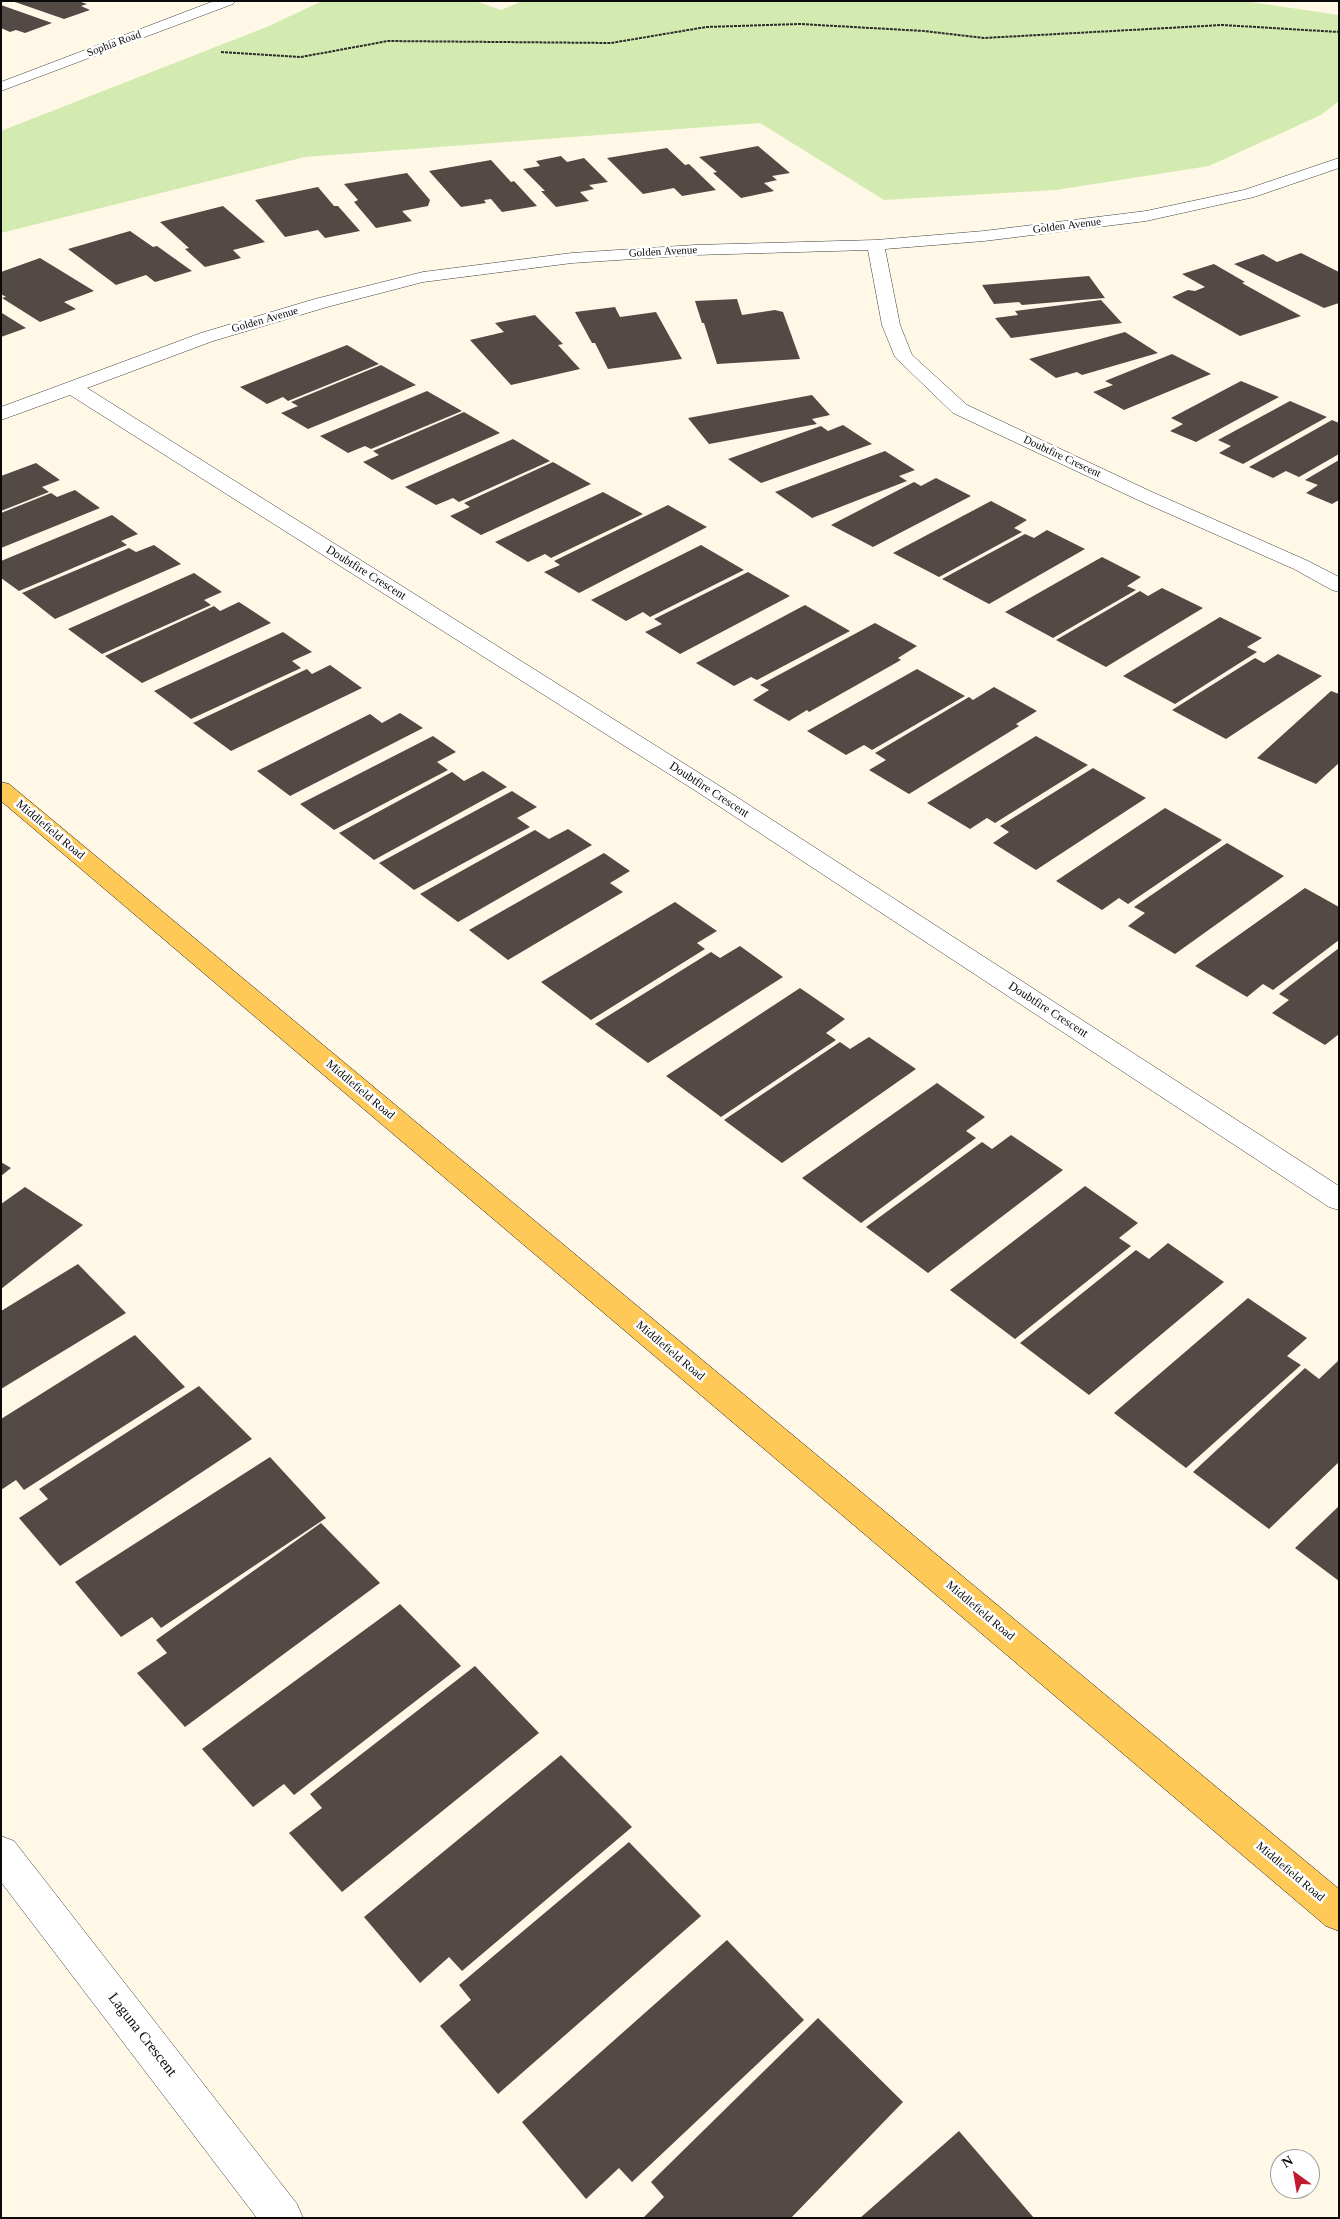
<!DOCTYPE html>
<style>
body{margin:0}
#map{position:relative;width:1340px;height:2219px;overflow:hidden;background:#fff8e7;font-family:Georgia,serif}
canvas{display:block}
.frame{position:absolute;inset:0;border:2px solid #0a0a0a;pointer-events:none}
.north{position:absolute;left:1270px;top:2149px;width:50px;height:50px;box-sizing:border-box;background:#fff;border:1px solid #9d9d9d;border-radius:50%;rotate:328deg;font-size:14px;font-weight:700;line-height:20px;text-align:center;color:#0a0a0a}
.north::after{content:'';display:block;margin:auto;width:18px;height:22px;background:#c01c31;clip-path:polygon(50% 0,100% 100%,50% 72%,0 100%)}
</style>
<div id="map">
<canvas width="1340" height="2219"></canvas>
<div class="frame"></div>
<div class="north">N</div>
</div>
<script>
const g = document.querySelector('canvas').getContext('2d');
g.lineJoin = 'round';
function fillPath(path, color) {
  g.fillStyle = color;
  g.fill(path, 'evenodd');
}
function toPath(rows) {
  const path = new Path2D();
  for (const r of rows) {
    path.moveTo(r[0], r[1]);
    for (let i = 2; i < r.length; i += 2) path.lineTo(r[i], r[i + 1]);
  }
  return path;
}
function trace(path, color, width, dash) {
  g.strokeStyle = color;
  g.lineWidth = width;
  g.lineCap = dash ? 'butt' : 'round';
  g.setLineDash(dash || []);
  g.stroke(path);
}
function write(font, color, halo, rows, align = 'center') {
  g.font = font + ' Georgia,serif';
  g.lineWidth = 5;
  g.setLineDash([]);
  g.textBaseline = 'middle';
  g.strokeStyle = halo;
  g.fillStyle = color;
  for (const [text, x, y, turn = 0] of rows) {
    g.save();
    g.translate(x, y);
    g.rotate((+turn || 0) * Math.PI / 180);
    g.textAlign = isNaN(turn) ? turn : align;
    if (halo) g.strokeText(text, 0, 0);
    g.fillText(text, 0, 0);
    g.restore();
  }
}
fillPath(toPath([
 [322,1,476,1,501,10,522,1,1244,1,1339,15,1339,101,1321,115,1209,166,1056,190,884,200,760,123,305,157,1,233,1,131,269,26]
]), '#d3ebb0');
fillPath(toPath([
 [78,1,87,4,81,6,90,10,64,19,15,2],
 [1,5,52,23,25,33,16,30,10,32,1,28],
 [758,146,790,173,772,176,777,180,764,183,774,191,741,198,713,173,717,172,699,157],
 [667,148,685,165,689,164,716,190,682,196,674,188,643,194,607,158],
 [561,156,567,162,584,158,608,182,589,185,594,189,580,192,589,201,556,207,541,191,545,191,523,169,540,166,536,161],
 [491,160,511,182,514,181,537,206,502,212,491,199,484,200,486,203,461,207,429,171],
 [407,173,430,200,428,206,402,211,412,221,376,228,354,202,358,200,344,184],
 [318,187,334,206,338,206,360,231,325,238,318,230,285,237,255,200],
 [223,206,265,242,233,250,241,258,205,267,185,249,189,248,160,222],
 [130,231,153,247,157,246,192,271,155,282,146,275,116,285,68,249],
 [1301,253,1339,272,1339,303,1324,308,1234,264,1263,254,1277,262],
 [40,258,94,291,64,302,76,309,40,322,2,298,6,297,1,294,1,272],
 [1214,264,1245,282,1242,283,1301,316,1240,336,1172,297,1188,290,1195,291,1205,287,1182,274],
 [1089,276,1105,298,1022,305,1019,302,994,304,982,285],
 [737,299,742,315,775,310,783,312,800,359,717,364,704,323,702,323,695,301],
 [1101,300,1122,323,1011,338,995,318,1018,315,1015,311],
 [615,307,620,317,656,312,682,359,608,369,595,343,592,343,575,312],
 [1,313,2,313,26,328,1,337],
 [535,315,563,344,558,345,580,369,511,385,470,340,504,332,495,323],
 [1125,332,1158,353,1082,375,1077,372,1056,378,1029,359],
 [347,345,379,364,288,401,283,397,267,404,240,387],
 [1172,354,1211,374,1124,410,1093,392,1113,385,1105,381],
 [381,365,416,385,308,429,281,413,298,406,291,402],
 [1241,381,1279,397,1196,442,1170,431,1183,424,1171,418],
 [427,391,462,411,371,449,365,446,348,453,320,436],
 [812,395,830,415,812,419,817,424,709,444,688,418],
 [1290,401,1327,417,1243,464,1219,453,1231,446,1218,440],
 [464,412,500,433,392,480,363,462,379,455,373,451],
 [1332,420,1339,423,1339,454,1299,477,1286,471,1273,478,1249,467],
 [843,425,872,444,761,483,728,459,821,426,828,431],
 [513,439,550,461,459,502,453,498,436,505,405,487],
 [885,451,915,470,899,476,907,481,812,518,775,492],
 [1339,460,1339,500,1332,504,1306,493,1318,485,1305,480],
 [553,462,591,484,481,535,450,516,470,507,464,503],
 [36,463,60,480,42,487,49,492,1,511,1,476],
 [936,478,971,496,873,547,831,525,914,482,921,486],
 [75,490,100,508,1,548,1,513,51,493,57,497],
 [603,492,643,514,551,558,545,554,528,562,495,542],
 [991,501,1027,520,1014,528,1022,532,939,577,893,553],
 [668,505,707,527,579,593,544,572,560,565,554,561],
 [112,515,138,534,121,541,127,545,19,591,1,578,1,561],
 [1047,530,1085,549,989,604,942,579,1025,534,1034,538],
 [154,545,181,564,55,619,22,593,129,548,136,552],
 [701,545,744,570,650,617,643,612,626,621,591,600],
 [1102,557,1141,577,1127,586,1136,590,1053,638,1005,612],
 [748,572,790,596,680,654,645,632,662,624,654,619],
 [194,573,222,592,204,600,211,605,102,654,68,629],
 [1162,588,1203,608,1106,667,1056,640,1140,591,1148,596],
 [239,602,271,623,142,683,105,656,214,606,220,611],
 [805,605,850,631,757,680,751,677,734,686,696,663],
 [1220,617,1262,638,1247,647,1257,652,1175,704,1123,676],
 [875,623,917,646,898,658,901,660,809,712,807,710,789,721,753,700,769,690,760,685],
 [283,632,312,652,292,661,301,668,191,719,154,691],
 [1278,654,1322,676,1226,739,1172,710,1255,658,1264,663],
 [330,665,362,688,231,751,193,723,307,669,312,674],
 [917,669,965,696,872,750,864,745,846,755,807,731],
 [994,687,1037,711,1016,724,1019,726,909,794,869,770,886,760,875,753,969,697,973,700],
 [1331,691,1339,694,1339,763,1316,784,1257,758],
 [400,713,423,728,290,796,257,771,370,714,382,723],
 [433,736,456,752,437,762,448,770,334,830,300,804],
 [1036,736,1088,765,995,823,987,818,970,829,927,803],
 [1093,768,1146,798,1036,870,993,843,1009,832,1000,826],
 [483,771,507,787,374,860,339,833,452,772,464,781],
 [512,791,537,807,517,818,530,827,414,890,379,863],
 [1165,808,1222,840,1128,904,1119,898,1102,910,1056,881],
 [568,829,592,845,458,922,420,894,535,830,549,839],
 [1227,843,1284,876,1175,954,1128,926,1145,913,1134,907],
 [604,853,630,871,610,883,623,892,508,960,469,930],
 [1305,888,1339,907,1339,940,1273,990,1263,984,1247,997,1195,966],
 [675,902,717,931,697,943,705,949,591,1020,541,982],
 [740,946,783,977,648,1063,595,1024,711,952,720,958],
 [1339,948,1339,1034,1325,1045,1272,1013,1289,1000,1279,994],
 [800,988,845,1019,826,1033,836,1040,721,1117,666,1076],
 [869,1037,916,1069,782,1163,724,1120,840,1042,850,1049],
 [937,1083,985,1117,966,1131,976,1138,861,1223,802,1178],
 [1011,1135,1063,1170,928,1273,866,1227,982,1142,992,1149],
 [1,1162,11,1168,1,1176],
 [1085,1186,1138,1223,1119,1238,1131,1246,1015,1339,950,1290],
 [25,1187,83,1225,1,1289,1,1204],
 [1168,1243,1224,1282,1089,1395,1020,1343,1136,1250,1149,1259],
 [78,1264,126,1313,1,1389,1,1311],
 [1248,1298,1307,1338,1287,1356,1301,1365,1186,1468,1114,1413],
 [135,1335,185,1387,24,1490,16,1480,1,1490,1,1419],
 [1338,1361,1339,1462,1269,1529,1193,1472,1305,1368,1319,1379],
 [199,1386,252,1439,60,1566,19,1518,48,1499,39,1489],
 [270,1457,326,1518,161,1628,152,1617,121,1637,75,1582],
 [1339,1506,1339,1581,1295,1548],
 [321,1523,380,1583,185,1727,137,1673,167,1653,156,1640],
 [400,1604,461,1666,294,1795,284,1784,253,1807,202,1749],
 [475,1666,539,1733,342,1892,289,1833,322,1808,310,1794],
 [561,1755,632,1827,462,1971,449,1957,420,1983,364,1917],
 [629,1842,701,1916,498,2094,440,2026,471,2000,459,1985],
 [727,1940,804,2020,632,2182,619,2168,586,2199,522,2122],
 [818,2018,903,2102,791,2218,643,2218,664,2197,651,2182],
 [959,2131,1034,2218,860,2218]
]), '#534a46');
const minor = toPath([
 [214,1,235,1,233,4,1,91,1,82,214,1],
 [1339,158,1339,168,1254,197,1146,221,984,241,885,249,900,325,912,355,967,405,1152,492,1308,561,1339,577,1339,592,1332,590,1294,569,1138,500,953,413,895,357,882,325,868,250,695,255,572,263,423,282,327,307,213,341,87,388,715,783,1339,1186,1339,1210,1329,1207,699,793,70,395,1,420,1,407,201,333,315,299,423,272,572,253,695,245,876,240,984,231,1146,211,1244,190,1339,158],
 [1,1836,14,1841,297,2204,303,2218,257,2218,1,1882,1,1836]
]);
const major = toPath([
 [1,782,9,784,1339,1889,1339,1931,1326,1926,1,801,1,782]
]);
trace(minor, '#3d3d3d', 1);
trace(major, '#1b1b1b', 1);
trace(toPath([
 [221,52,301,57,388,41,611,43,706,27,800,24,924,31,984,38,1222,25,1339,32]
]), '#2c2c2c', 2, [3, 1]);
fillPath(minor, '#fff');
fillPath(major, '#ffc957');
write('11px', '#0a0a0a', '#fff', [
 ["Sophia Road",114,44,-20],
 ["Golden Avenue",1067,226,-7],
 ["Golden Avenue",663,252,-3],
 ["Golden Avenue",265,320,-16],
 ["Doubtfire Crescent",1062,457,25]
]);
write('12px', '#0a0a0a', '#fff', [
 ["Doubtfire Crescent",366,573,32],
 ["Doubtfire Crescent",709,790,33],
 ["Middlefield Road",50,830,40],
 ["Doubtfire Crescent",1048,1010,33],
 ["Middlefield Road",360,1090,40],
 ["Middlefield Road",670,1351,40],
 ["Middlefield Road",980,1611,40],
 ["Middlefield Road",1290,1872,40]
]);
write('15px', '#0a0a0a', '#fff', [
 ["Laguna Crescent",142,2035,52]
]);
</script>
